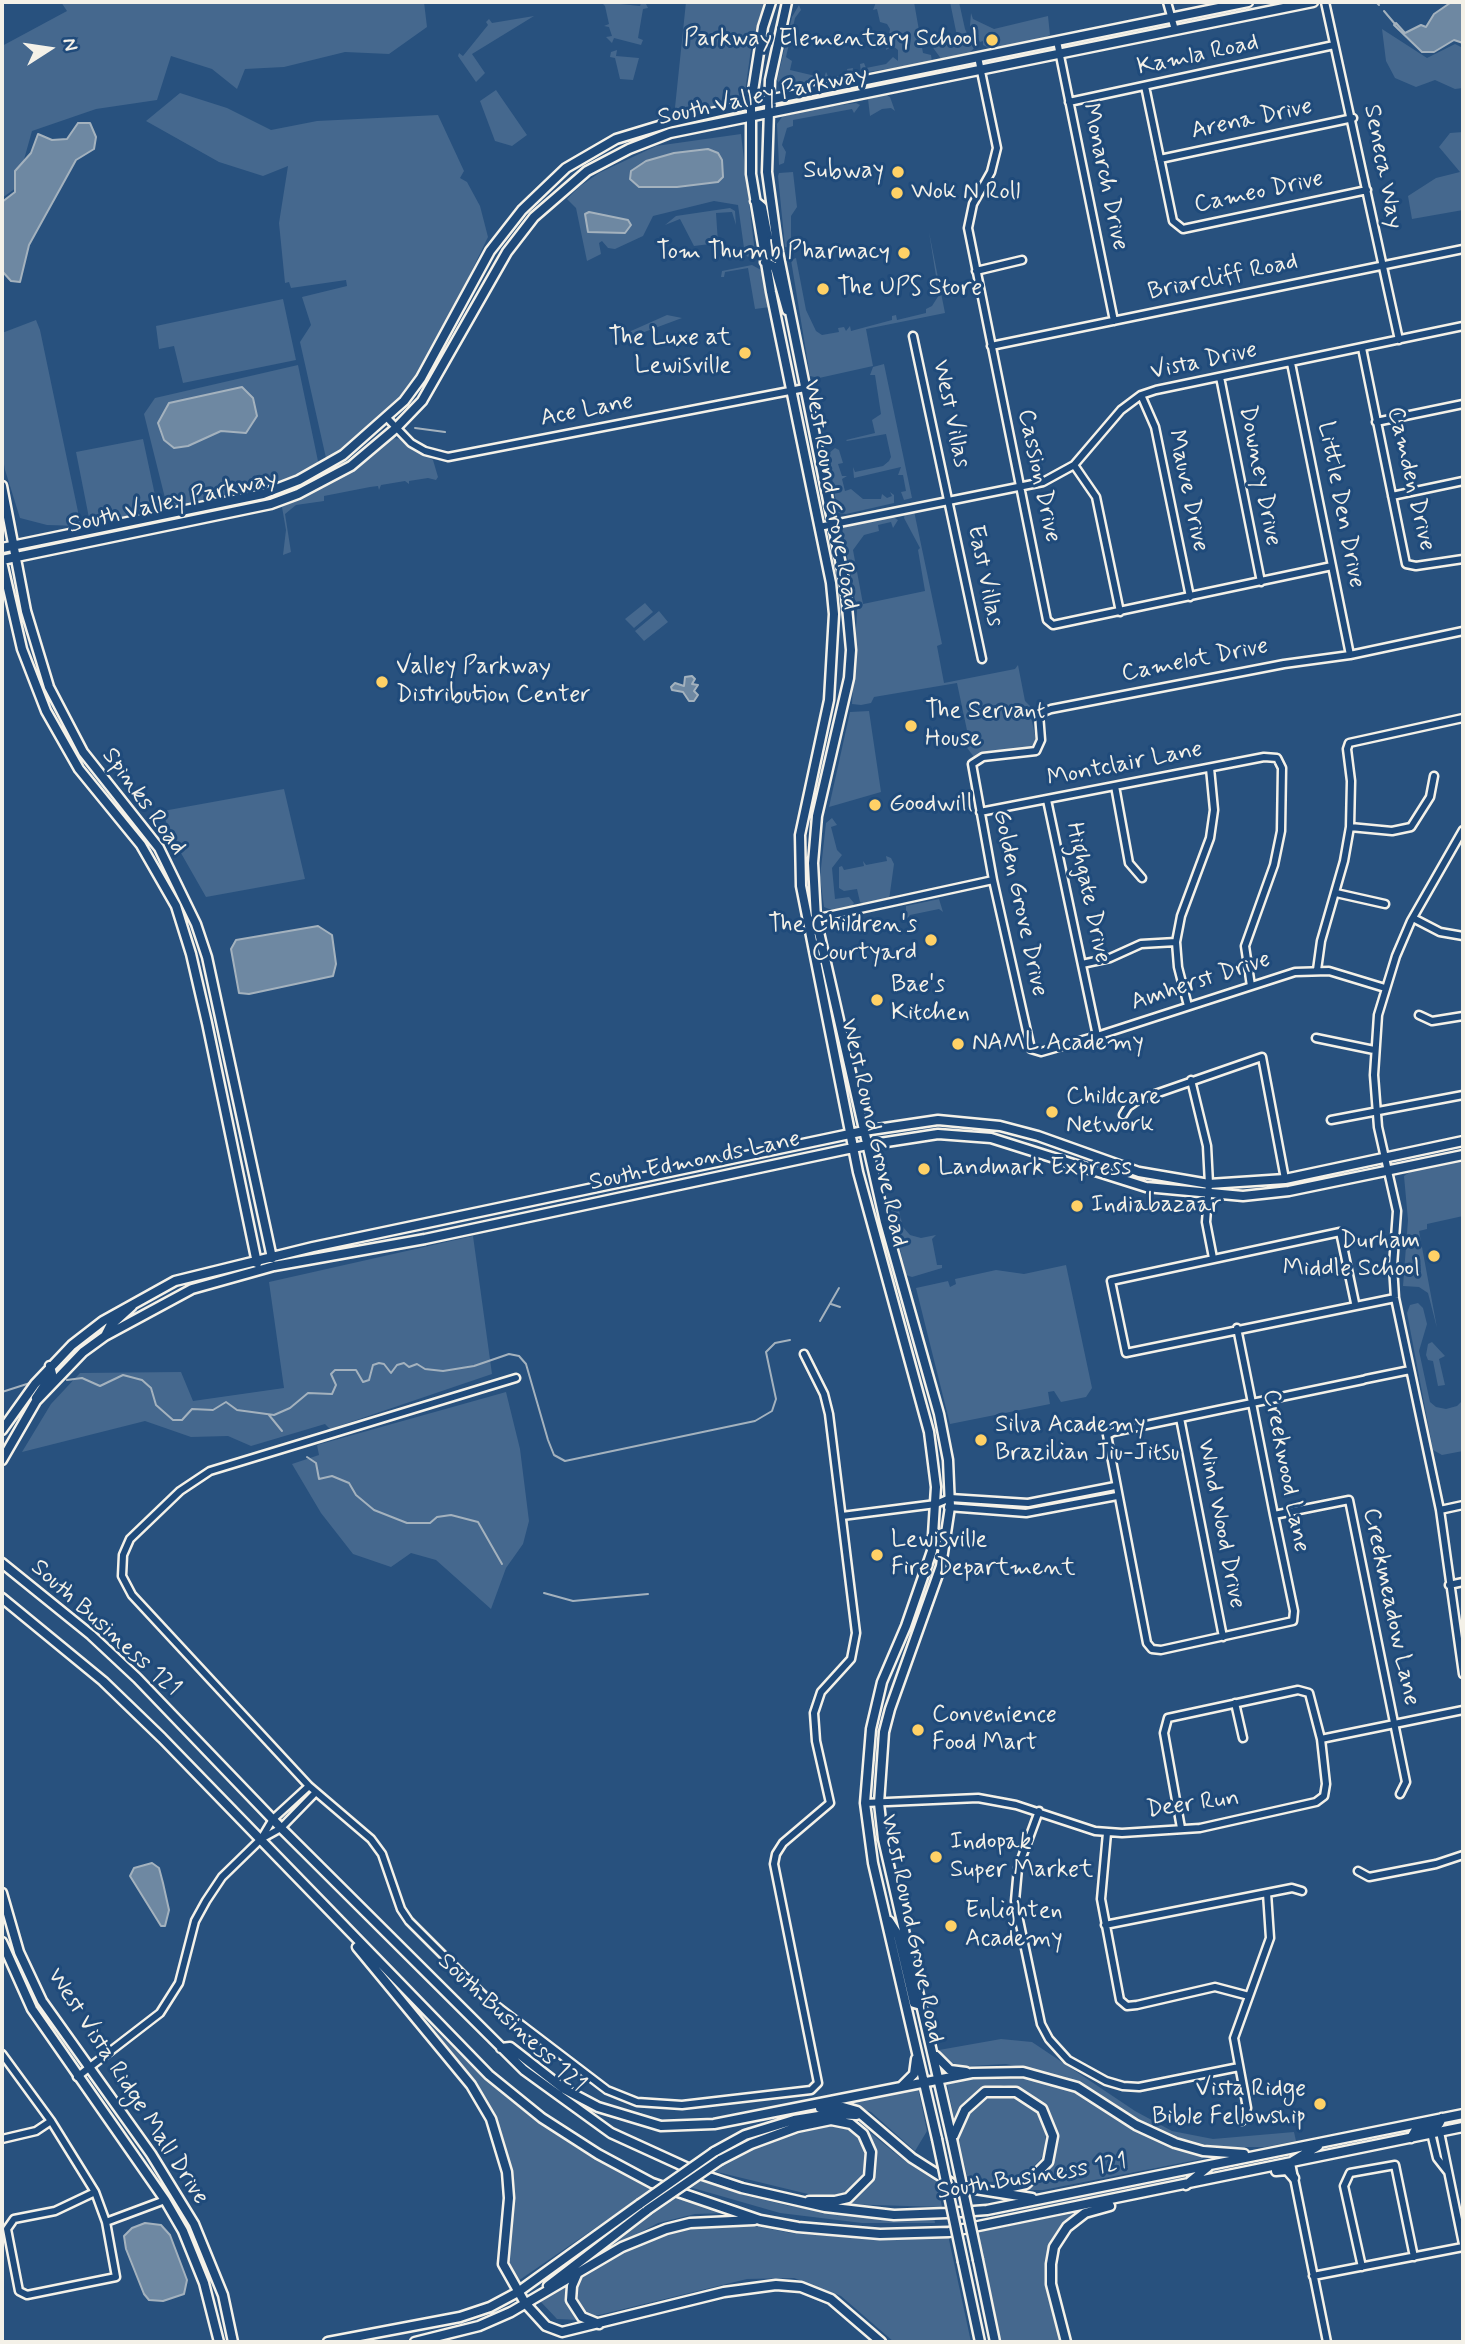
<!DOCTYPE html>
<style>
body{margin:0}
#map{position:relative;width:1465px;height:2344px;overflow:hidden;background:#28517e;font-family:Mynerve,sans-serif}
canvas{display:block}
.frame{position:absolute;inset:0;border:4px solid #f4f1e8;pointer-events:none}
.north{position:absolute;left:14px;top:14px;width:70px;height:70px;-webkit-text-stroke:5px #1f4a7a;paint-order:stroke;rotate:78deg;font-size:19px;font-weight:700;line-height:28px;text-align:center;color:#f4f1e8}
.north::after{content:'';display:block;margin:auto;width:24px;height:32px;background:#f4f1e8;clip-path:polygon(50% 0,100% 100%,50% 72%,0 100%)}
</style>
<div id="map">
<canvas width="1465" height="2344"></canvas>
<div class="frame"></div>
<div class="north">N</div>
</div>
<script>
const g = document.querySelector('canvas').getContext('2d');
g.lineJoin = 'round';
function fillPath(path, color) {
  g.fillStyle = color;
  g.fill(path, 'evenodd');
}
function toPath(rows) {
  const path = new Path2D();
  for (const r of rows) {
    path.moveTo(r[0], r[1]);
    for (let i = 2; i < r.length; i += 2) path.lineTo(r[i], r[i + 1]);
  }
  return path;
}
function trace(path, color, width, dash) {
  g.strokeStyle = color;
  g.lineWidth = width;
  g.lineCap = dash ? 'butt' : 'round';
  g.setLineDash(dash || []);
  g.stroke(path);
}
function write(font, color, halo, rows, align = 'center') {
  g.font = font + ' Mynerve,sans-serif';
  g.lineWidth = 6;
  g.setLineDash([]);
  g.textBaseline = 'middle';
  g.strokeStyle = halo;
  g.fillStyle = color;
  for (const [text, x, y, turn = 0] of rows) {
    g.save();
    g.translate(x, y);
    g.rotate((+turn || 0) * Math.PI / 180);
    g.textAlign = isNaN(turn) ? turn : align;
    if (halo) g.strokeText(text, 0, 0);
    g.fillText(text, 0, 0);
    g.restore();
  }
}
fillPath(toPath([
 [61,2,424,2,427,27,389,54,345,52,284,67,245,69,237,89,212,69,171,56,157,100,96,109,32,131,16,188,2,198,2,46,67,11],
 [601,2,640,6,641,3,646,4,648,8,643,9,638,38,643,40,641,45,614,38,612,43,606,37,612,36,609,27,604,26,609,24,605,6],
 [686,2,764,2,752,42,744,99,739,104,674,117],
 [876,2,914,2,923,53,931,55,932,62,861,73,860,64,864,63,866,68,886,64,893,57,898,61,898,50,893,46,886,50,890,29,887,24,880,22,877,9,873,10],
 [950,2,959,2,965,29,974,48,968,55,942,60,931,45,937,40,957,36],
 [799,5,801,10,795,18,786,57,792,61,790,70,824,78,826,72,829,78,848,74,847,69,853,68,851,79,790,89,783,88,777,80,792,17],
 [971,13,973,19,994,29,1048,16,1050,35,1031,43,989,48,983,45,983,41,980,42,970,26],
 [534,16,472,54,485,73,476,82,458,56,459,53,463,56,488,25,486,22,489,19,492,23],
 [1382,29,1427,58,1455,44,1463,48,1463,88,1455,89,1435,80,1416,87,1395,78,1386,61],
 [617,50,616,56,639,58,633,80,620,79,615,58,610,57,611,52],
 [496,90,527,135,512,146,495,141,480,101],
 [180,93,227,108,271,130,317,121,438,115,464,171,460,178,467,182,480,206,488,237,434,349,393,409,360,441,329,459,326,458,300,342,311,325,302,297,347,286,346,280,291,288,289,282,285,283,279,223,288,166,263,176,219,162,146,121],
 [885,94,890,97,895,111,891,108,882,109,870,116,868,99],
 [856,103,860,105,854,113,852,109,793,120,793,126,787,128,782,145,786,152,784,163,779,165,777,124,782,117,811,109],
 [1463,132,1463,210,1412,219,1408,196,1436,178,1460,172,1439,147,1450,133],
 [741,134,755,253,750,258,745,255,738,205,714,201,653,216,643,236,615,249,608,248,602,241,599,243,601,254,587,261,576,208,567,199,579,187,599,173,656,146],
 [793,172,797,207,791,216,791,248,785,247,778,176,779,173],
 [730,208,735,211,736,225,732,212,716,213,718,243,694,246,680,219,665,225,676,216],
 [929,232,945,313,866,329,873,366,819,378,810,376,791,260,796,258,806,310,816,331,822,335,839,332,838,328,844,327,846,331,850,326,851,331,892,320,892,316,896,315,897,320,926,313,926,309,932,306,939,295],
 [752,265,761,270,770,307,755,309,748,268,725,272,724,277,721,277,722,271],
 [283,299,296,360,183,383,174,346,159,349,156,326],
 [667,315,682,318,612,344,613,339],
 [36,320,40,330,81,526,47,525,20,518,5,470,2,452,2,333],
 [884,364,912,498,904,500,901,492,906,491,903,475,898,475,901,467,854,478,853,467,855,472,883,466,889,461,891,457,886,434,847,441,846,440,875,433,872,420,881,414,875,375,870,375,873,367],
 [298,365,319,466,294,480,255,492,168,510,144,414,155,398],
 [393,438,402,439,433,460,438,477,436,480,428,478,409,481,409,484,405,481,381,485,379,490,378,486,370,487,324,496,324,501,296,505,285,514,291,552,283,555,286,530,282,507,337,480],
 [143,439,159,514,93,525,90,523,76,452],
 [835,448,839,450,843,463,838,464,842,476,847,476,842,479,845,491,851,489,863,499,881,499,882,494,887,498,892,496,890,492,894,495,894,503,846,514,838,513,828,454],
 [914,511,942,644,937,646,944,683,1015,669,1018,665,1025,701,1034,710,1031,717,1037,744,1033,750,974,757,962,741,968,735,957,683,874,697,871,703,861,705,852,704,857,611,842,528,890,515,898,520,893,528,891,522,878,525,879,531,864,535,853,550,863,604,925,591,918,550,920,548,904,518,905,514],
 [645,603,653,612,634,628,625,619],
 [659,611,668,622,644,641,635,631],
 [869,711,881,792,829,807,850,712],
 [284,789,305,879,206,897,169,832,163,811],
 [832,818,837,825,831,827,837,850,842,855,832,868,835,899,849,897,854,903,851,908,834,911,824,907,820,877,826,823],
 [886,856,891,858,894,864,889,900,864,904,860,902,857,889,844,891,839,888,839,867,842,866,844,870,864,866,863,861,866,865,887,861],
 [939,899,943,912,939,909,910,915,906,920,906,906],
 [1456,1161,1463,1162,1463,1216,1427,1224,1427,1229,1419,1231,1437,1328,1428,1293,1419,1287,1403,1286,1408,1220,1404,1176,1411,1171],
 [896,1199,903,1227,910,1235,921,1238,936,1235,932,1239,937,1265,942,1265,942,1268,912,1277,906,1275,890,1204,890,1201],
 [473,1236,492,1374,330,1429,325,1424,251,1446,228,1436,191,1437,145,1421,22,1452,51,1404,80,1373,181,1372,193,1401,284,1388,269,1282],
 [1066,1265,1092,1388,1086,1397,1061,1402,1054,1391,1048,1392,1050,1404,950,1424,916,1288,948,1281,950,1287,956,1284,955,1279,996,1270,1024,1274],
 [1418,1303,1423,1308,1427,1324,1419,1351,1430,1402,1436,1407,1446,1409,1457,1406,1463,1400,1463,1451,1442,1455,1433,1450,1407,1313,1410,1305],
 [1432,1342,1445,1356,1439,1359,1445,1385,1438,1386,1433,1361,1428,1360,1426,1355,1428,1344],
 [506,1392,520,1449,529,1521,523,1544,506,1568,491,1609,436,1560,411,1553,391,1567,353,1554,321,1513,292,1464,319,1455,317,1445],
 [398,1989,444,2039,511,2101,590,2155,652,2189,518,2281,505,2257,511,2207,493,2120,395,1991],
 [1001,2039,1032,2042,1135,2111,1172,2131,1213,2139,1294,2132,1296,2141,1265,2147,1215,2147,1167,2135,1066,2077,1006,2064,952,2067,941,2057,939,2050],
 [979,2077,1034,2078,1061,2086,1088,2097,1151,2137,1208,2154,1202,2159,1043,2190,999,2190,1022,2185,1045,2165,1054,2134,1050,2117,1038,2100,1021,2089,1004,2085,974,2094,959,2109,954,2118,947,2084],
 [918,2088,927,2131,915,2151,871,2112,840,2101],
 [991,2094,1015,2094,1036,2107,1046,2127,1045,2148,1041,2159,1022,2178,1011,2181,985,2182,967,2176,959,2141,958,2132,973,2103],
 [832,2122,850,2127,863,2141,867,2155,862,2177,845,2193,831,2197,808,2194,709,2170,773,2137],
 [863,2127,905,2161,937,2182,942,2207,840,2204,860,2193,873,2174,875,2154],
 [1185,2174,1185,2178,987,2217,987,2214],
 [697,2179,744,2195,790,2206,854,2216,934,2217,935,2223,862,2223,780,2213,686,2186],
 [674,2195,730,2213,695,2214,658,2223,579,2265],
 [1080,2212,1058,2231,1046,2259,1049,2293,1061,2342,1001,2342,978,2232],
 [735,2222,791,2233,866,2239,948,2235,971,2342,894,2342,841,2296,794,2278,747,2279,595,2316,582,2311,575,2300,574,2290,580,2277,640,2242,695,2224],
 [566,2284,568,2302,580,2320,557,2319,540,2301]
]), '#45688e');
const water = toPath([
 [1450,3,1463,3,1463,43,1454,40,1434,52,1422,52,1394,25,1396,23,1405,33,1421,25,1426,27,1434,14,1450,3],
 [78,123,90,123,96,137,94,149,76,160,29,245,20,282,11,281,2,271,2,202,15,192,15,171,31,153,38,134,52,140,67,139,78,123],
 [708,149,718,153,722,160,723,177,718,182,677,187,639,187,630,179,631,171,646,161,674,153,708,149],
 [589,212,628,220,631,225,625,233,588,232,585,214,589,212],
 [242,387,253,398,257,416,246,433,221,431,188,446,174,448,164,440,158,423,169,403,242,387],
 [692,676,695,679,692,684,698,685,694,691,698,695,694,701,689,701,683,692,672,690,671,687,675,683,684,686,685,677,692,676],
 [318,926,332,935,336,964,333,976,249,994,239,993,231,949,236,940,318,926],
 [152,1863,159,1868,163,1883,169,1910,165,1926,161,1926,130,1876,134,1868,152,1863],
 [145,2223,161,2225,170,2235,187,2280,184,2294,163,2301,149,2300,144,2294,126,2249,124,2236,132,2228,145,2223]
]);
fillPath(water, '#6e88a2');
trace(water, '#a4b2be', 2);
trace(toPath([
 [1376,2,1379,5],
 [1384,11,1395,24],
 [415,428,445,432],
 [831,1304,840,1307],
 [820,1321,839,1288],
 [67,1380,82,1378,100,1386,123,1375,142,1380,151,1388,156,1405,173,1420,182,1420,192,1409,213,1410,226,1402,237,1410,274,1415,290,1408,308,1393,332,1394,336,1385,331,1374,335,1370,356,1370,363,1382,369,1380,373,1365,379,1363,384,1364,391,1373,397,1365,404,1363,409,1367,417,1364,425,1369,443,1371,474,1366,509,1354,519,1356,526,1364,548,1440,554,1455,565,1461,755,1421,772,1411,776,1399,766,1352,775,1343,790,1340],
 [2,1392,30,1383],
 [269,1415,282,1431],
 [307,1457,316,1463,319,1479,332,1476,349,1483,356,1495,374,1510,407,1523,430,1523,437,1517,451,1515,478,1522,502,1564],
 [544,1593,573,1601,648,1594]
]), '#a4b2be', 2);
const minor = toPath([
 [1167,2,1175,30],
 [1325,2,1399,340],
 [1057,41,1114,321],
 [978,57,997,148,991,172,973,204,968,228,1047,620,1053,625,1332,566],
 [1145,86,1173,221,1183,229,1367,190],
 [1069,102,1334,45],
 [1160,159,1353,118],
 [976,271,1022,260],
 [913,336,982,659],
 [991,346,1463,249],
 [1362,348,1406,564,1416,566,1463,559],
 [1291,363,1350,655],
 [1220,377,1261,582],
 [1141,395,1155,427,1190,597],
 [388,419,411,443,425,451,448,457,805,388],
 [1376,422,1463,404],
 [1074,465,1096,497,1120,612],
 [1392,496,1463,481],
 [819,527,1043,482,1074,465,1121,410,1141,395,1156,390,1463,326],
 [1115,786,1129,863,1142,878],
 [1047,800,1097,1036],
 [980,812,1264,757,1277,758,1282,768,1281,831,1274,865,1245,946,1251,986],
 [1350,827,1392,831,1411,827,1430,797,1434,776],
 [1463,830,1411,921,1396,956,1378,1015,1374,1075,1378,1127,1397,1211,1393,1266,1395,1298,1440,1510,1463,1674],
 [1336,893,1385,904],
 [1413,918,1440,932,1463,936],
 [814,919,993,880],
 [1082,964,1110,958,1141,944,1176,942],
 [1317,970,1321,941,1344,861,1350,827,1351,781,1347,749,1349,743,1463,718],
 [1385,988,1329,971,1295,972,1097,1036,1041,1052,1031,1049,993,880,972,764,983,757,1036,751,1041,740,1039,714,1051,709,1284,664,1350,655,1463,631],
 [1188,1006,1178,967,1176,942,1181,916,1210,838,1214,810,1210,768],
 [1419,1015,1432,1021,1463,1016],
 [1316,1038,1374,1050],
 [1191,1080,1207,1146,1209,1184,1206,1222,1213,1258],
 [1123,1115,1128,1107,1138,1100,1262,1057,1285,1179],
 [1331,1120,1463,1095],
 [1355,1303,1340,1232,1111,1281,1126,1353,1395,1298],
 [1237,1328,1252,1403,1274,1515,1294,1611,1293,1621,1161,1650,1152,1649,1147,1643,1107,1435,1113,1432,1180,1418,1218,1410,1252,1403,1363,1380,1366,1379,1410,1370],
 [516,1378,210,1471,180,1491,130,1539,123,1555,122,1576,132,1595,309,1786,371,1839,382,1854,401,1909,409,1921,485,1997,607,2090,637,2102,682,2105,811,2090,818,2083,774,1864,776,1854,783,1843,830,1803,816,1741,814,1713,821,1692,851,1659,856,1633,829,1414,824,1394,804,1354],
 [1180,1418,1223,1637],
 [948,1507,1026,1513,1117,1496],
 [1440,1510,1463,1505],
 [1274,1515,1349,1500,1406,1782,1400,1794],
 [842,1516,936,1504,950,1498,1028,1503,1115,1486],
 [1449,1585,1463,1582],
 [1235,1703,1243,1738],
 [1321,1739,1463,1710],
 [865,1803,978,1798,1016,1805,1095,1831,1122,1833,1200,1828,1316,1802,1324,1796,1326,1784,1321,1739,1309,1693,1298,1690,1168,1718,1164,1733,1181,1828],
 [1039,1811,1018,1868,1015,1901,1041,2024,1049,2039,1068,2060,1106,2081,1123,2086,1139,2087,1239,2067],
 [1107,1833,1101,1899,1120,2000,1127,2006,1137,2005,1215,1987,1249,1996],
 [263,1838,281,1828,316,1792],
 [1358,1871,1369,1877,1436,1864,1463,1855],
 [1105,1925,1292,1888,1302,1891],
 [2,2054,51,2121,95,2192,106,2222,116,2277,27,2295,19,2291,7,2229,14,2219,55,2211,95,2192],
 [77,2077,160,2013,179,1983,195,1921,206,1901,222,1877,261,1839,273,1819,309,1786],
 [1242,2121,1247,2108,1234,2038,1270,1938,1267,1893],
 [1440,2132,1463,2244],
 [1431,2133,1437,2158,1448,2172],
 [2,2139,36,2131,51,2121],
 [1291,2163,1327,2342],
 [106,2222,165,2200],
 [1362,2267,1344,2186,1350,2173,1395,2165,1414,2257],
 [1313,2276,1463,2247]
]);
const major = toPath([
 [771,2,763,27,751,104,751,174,771,292,831,583,834,614,829,700,800,835,801,886,858,1172,929,1432,936,1487,932,1551,906,1626,882,1682,871,1729,865,1803,873,1863,937,2139],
 [787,2,770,80,767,172,778,252,845,585,851,650,849,678,817,816,813,863,816,919,885,1222,939,1414,948,1460,950,1507,941,1566,890,1709,884,1732,879,1803,883,1839,952,2139],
 [755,201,762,207,770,248,778,252],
 [765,262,775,267,787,310],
 [2,486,26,611,49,687,83,752,159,848,196,924,207,957,272,1258],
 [2,548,263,494,299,480,343,455,404,401,421,378,490,251,522,210,566,168,616,139,672,122,768,100,1248,2],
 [2,560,271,504,298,494,351,466,396,428,422,401,507,252,534,217,587,171,629,149,670,133,1313,2],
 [2,562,22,649,46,711,79,769,141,845,176,906,191,954,207,1023,257,1263],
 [105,1336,110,1326,132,1306],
 [36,1398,52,1374,50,1366],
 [2,1430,35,1384,72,1345,103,1321,175,1281,313,1247,864,1131,938,1120,1000,1126,1038,1136,1139,1172,1209,1184,1285,1179,1463,1141],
 [2,1460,36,1401,83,1352,105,1336,192,1289,274,1266,425,1239,867,1145,938,1134,991,1138,1146,1187,1243,1196,1289,1191,1463,1155],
 [2,1563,91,1635,137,1678,281,1828,524,2070,611,2133,703,2175,742,2188,825,2207,894,2215,947,2213,987,2210,1463,2114],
 [2,1598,103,1681,162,1738,489,2075,542,2118,598,2154,652,2183,760,2220,798,2227,880,2234,949,2232,1463,2127],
 [2,1893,19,1952,42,2001,151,2154,194,2224,223,2295,233,2342],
 [889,1921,898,1935,914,2003,921,2005],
 [2,1942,32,2009,165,2200,183,2231,204,2283,219,2342],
 [357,1947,471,2085,491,2119,507,2172,509,2198,503,2264,525,2303,546,2326,562,2332,724,2292,776,2285,801,2287,831,2299,881,2342],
 [501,2048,510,2047,564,2089,598,2107,661,2126,714,2124,972,2073,1023,2072,1077,2087,1136,2125,1175,2143,1203,2151,1244,2154],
 [936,2056,950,2070,966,2072],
 [902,2086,914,2074,916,2059],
 [820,2108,843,2107,857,2111,912,2158,956,2186,1032,2198],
 [1411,2138,1415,2131,1439,2124,1442,2118],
 [952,2139,965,2110,985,2092,1016,2092,1042,2109,1053,2136,1048,2162,1026,2184,998,2190],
 [714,2152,745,2135,794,2120,831,2114,856,2115],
 [720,2160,751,2144,797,2127,831,2120,851,2124,863,2134,871,2152,869,2177,848,2198,835,2201,809,2201],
 [1293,2161,1318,2146],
 [1276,2171,1287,2170,1294,2178],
 [1186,2185,1208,2167],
 [978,2260,995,2342],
 [963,2262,980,2342],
 [578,2272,572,2286,571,2300,582,2317,599,2324],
 [548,2286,647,2210],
 [328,2342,460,2317,490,2307,518,2292,640,2204],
 [415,2342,479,2326,511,2312,622,2247,666,2229,690,2223,754,2220],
 [1066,2342,1051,2284,1051,2264,1054,2247,1067,2227,1085,2213,1110,2206]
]);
trace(minor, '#f4f1e8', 11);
trace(major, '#f4f1e8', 13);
trace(minor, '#1f4a7a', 6);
trace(major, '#1f4a7a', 8);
const majorBridge = toPath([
 [937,2139,963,2262],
 [952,2139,978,2260],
 [640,2204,714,2152],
 [647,2210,720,2160]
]);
trace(majorBridge, '#f4f1e8', 13, []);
trace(majorBridge, '#1f4a7a', 8);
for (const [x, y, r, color] of [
 [992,40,7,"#ffd166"],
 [898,172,7,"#ffd166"],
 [897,193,7,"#ffd166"],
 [904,253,7,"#ffd166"],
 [823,289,7,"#ffd166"],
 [745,353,7,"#ffd166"],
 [382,682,7,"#ffd166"],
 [911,726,7,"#ffd166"],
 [875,805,7,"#ffd166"],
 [931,940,7,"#ffd166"],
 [877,1000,7,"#ffd166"],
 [958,1044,7,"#ffd166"],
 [1052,1112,7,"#ffd166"],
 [924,1169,7,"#ffd166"],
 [1077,1206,7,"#ffd166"],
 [1434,1256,7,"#ffd166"],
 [981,1440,7,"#ffd166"],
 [877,1555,7,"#ffd166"],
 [918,1730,7,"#ffd166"],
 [936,1857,7,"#ffd166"],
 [951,1926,7,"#ffd166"],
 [1320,2104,7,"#ffd166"]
]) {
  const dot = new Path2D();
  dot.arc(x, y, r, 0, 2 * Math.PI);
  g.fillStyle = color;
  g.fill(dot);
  trace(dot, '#1f4a7a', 2.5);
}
write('24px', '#f4f1e8', '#1f4a7a', [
 ["Parkway Elementary School",978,40,"right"],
 ["Subway",884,172,"right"],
 ["Wok N Roll",911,193],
 ["Tom Thumb Pharmacy",890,253,"right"],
 ["The UPS Store",837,289],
 ["The Luxe at",731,339,"right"],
 ["Lewisville",731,367,"right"],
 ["Valley Parkway",396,668],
 ["Distribution Center",396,696],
 ["The Servant",925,712],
 ["House",925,740],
 ["Goodwill",889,805],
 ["The Children's",917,926,"right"],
 ["Courtyard",917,954,"right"],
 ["Bae's",891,986],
 ["Kitchen",891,1014],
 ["NAML Academy",972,1044],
 ["Childcare",1066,1098],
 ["Network",1066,1126],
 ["Landmark Express",938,1169],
 ["Indiabazaar",1091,1206],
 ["Durham",1420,1242,"right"],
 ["Middle School",1420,1270,"right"],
 ["Silva Academy",995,1426],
 ["Brazilian Jiu-Jitsu",995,1454],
 ["Lewisville",891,1541],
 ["Fire Department",891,1569],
 ["Convenience",932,1716],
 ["Food Mart",932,1744],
 ["Indopak",950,1843],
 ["Super Market",950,1871],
 ["Enlighten",965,1912],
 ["Academy",965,1940],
 ["Vista Ridge",1306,2090,"right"],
 ["Bible Fellowship",1306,2118,"right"]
], 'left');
write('24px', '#f4f1e8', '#1f4a7a', [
 ["Kamla Road",1198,56,-12],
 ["South Valley Parkway",763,97,-12],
 ["Arena Drive",1252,120,-12],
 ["Seneca Way",1382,167,79],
 ["Monarch Drive",1104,177,78],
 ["Cameo Drive",1259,193,-12],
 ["Briarcliff Road",1223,278,-12],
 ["Vista Drive",1204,362,-12],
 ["Ace Lane",587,411,-11],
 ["West Villas",950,414,78],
 ["Cassion Drive",1038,476,78],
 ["Downey Drive",1259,476,79],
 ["Camden Drive",1410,479,77],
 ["Mauve Drive",1187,491,78],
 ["West Round Grove Road",830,495,80],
 ["South Valley Parkway",173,503,-13],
 ["Little Den Drive",1340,505,79],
 ["East Villas",984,576,78],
 ["Camelot Drive",1195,661,-11],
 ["Montclair Lane",1125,765,-11],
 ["Spinks Road",143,802,54],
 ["Highgate Drive",1087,893,78],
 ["Golden Grove Drive",1019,903,78],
 ["Amherst Drive",1201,982,-18],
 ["West Round Grove Road",873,1133,77],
 ["South Edmonds Lane",695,1162,-12],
 ["Creekwood Lane",1285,1471,79],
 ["Wind Wood Drive",1220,1524,79],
 ["Creekmeadow Lane",1390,1607,78],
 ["South Business 121",105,1629,42],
 ["Deer Run",1193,1805,-8],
 ["West Round Grove Road",911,1929,78],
 ["South Business 121",511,2024,43],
 ["West Vista Ridge Mall Drive",127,2087,57],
 ["South Business 121",1032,2178,-9]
]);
</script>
